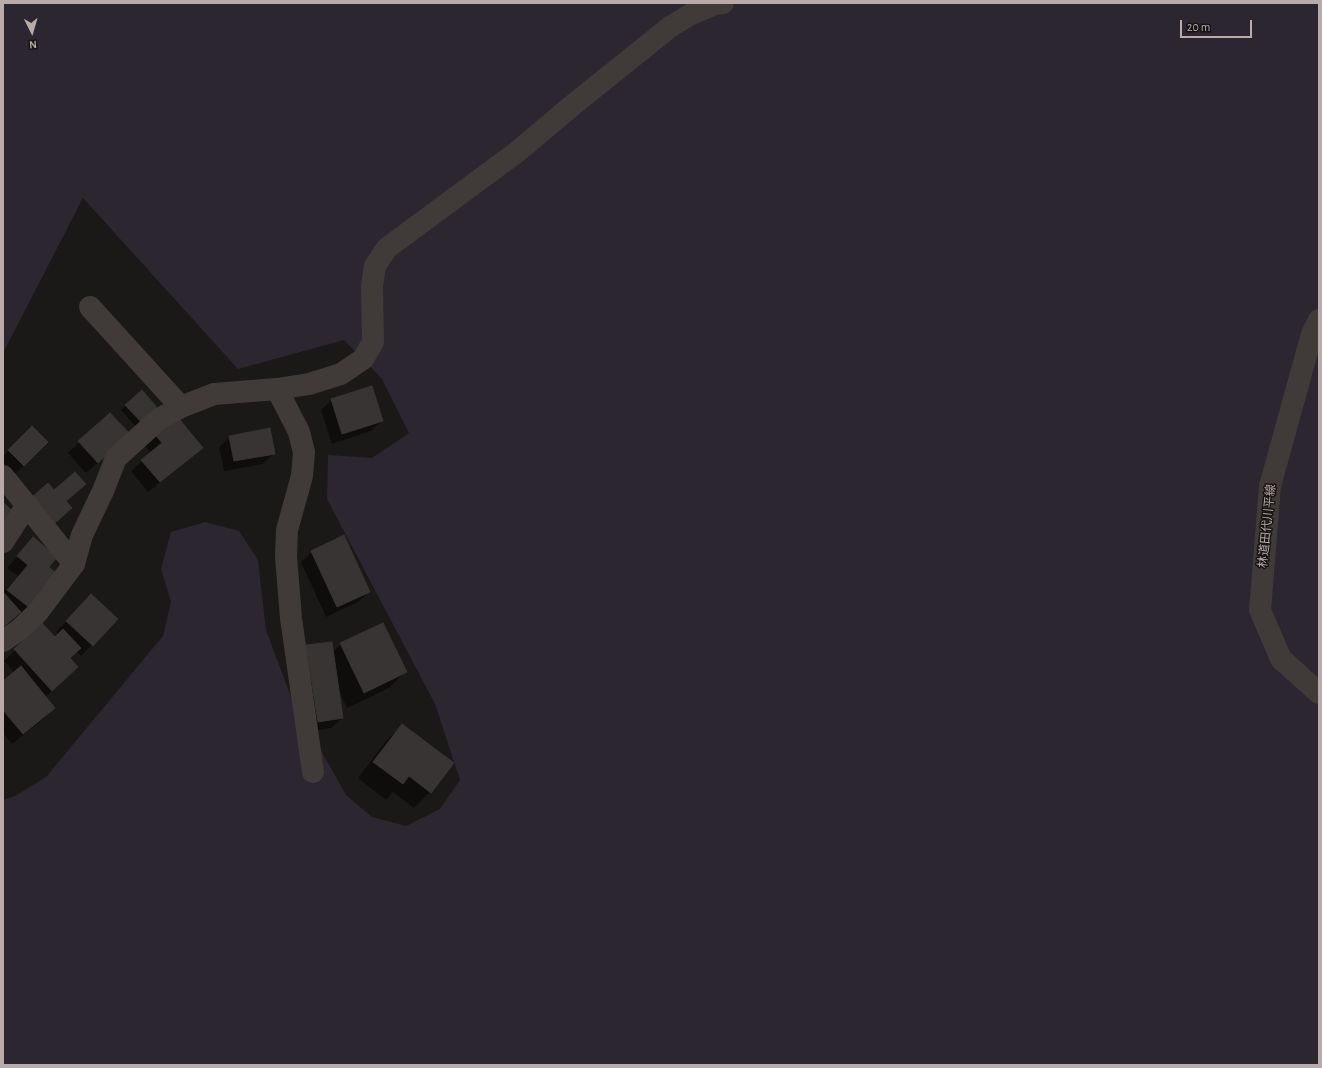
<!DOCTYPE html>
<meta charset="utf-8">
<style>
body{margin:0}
#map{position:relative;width:1322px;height:1068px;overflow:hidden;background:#1b1918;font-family:"Alegreya Sans",sans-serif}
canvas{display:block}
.frame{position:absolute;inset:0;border:4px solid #baabab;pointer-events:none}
.north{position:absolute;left:12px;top:12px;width:40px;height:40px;-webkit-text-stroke:3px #161413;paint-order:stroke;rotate:175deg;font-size:11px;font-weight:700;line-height:16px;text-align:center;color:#baabab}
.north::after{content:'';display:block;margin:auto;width:14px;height:18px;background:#baabab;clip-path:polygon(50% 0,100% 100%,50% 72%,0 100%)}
.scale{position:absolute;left:1180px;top:20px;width:72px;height:18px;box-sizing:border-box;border:2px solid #baabab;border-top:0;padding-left:5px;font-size:12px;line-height:14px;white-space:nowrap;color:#baabab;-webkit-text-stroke:3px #161413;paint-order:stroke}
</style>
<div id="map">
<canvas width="1322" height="1068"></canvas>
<div class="frame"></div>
<div class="north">N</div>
<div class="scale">20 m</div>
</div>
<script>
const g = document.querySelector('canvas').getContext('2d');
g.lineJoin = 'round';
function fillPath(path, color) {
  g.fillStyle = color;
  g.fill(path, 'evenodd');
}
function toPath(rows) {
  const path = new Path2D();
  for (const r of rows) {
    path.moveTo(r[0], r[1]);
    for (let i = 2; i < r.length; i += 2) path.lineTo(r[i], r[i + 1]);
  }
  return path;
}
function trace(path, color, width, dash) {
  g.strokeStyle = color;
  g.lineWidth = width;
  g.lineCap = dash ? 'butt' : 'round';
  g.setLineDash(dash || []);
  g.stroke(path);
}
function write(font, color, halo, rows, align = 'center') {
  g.font = font + ' "Alegreya Sans","Noto Sans JP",sans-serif';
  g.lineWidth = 3;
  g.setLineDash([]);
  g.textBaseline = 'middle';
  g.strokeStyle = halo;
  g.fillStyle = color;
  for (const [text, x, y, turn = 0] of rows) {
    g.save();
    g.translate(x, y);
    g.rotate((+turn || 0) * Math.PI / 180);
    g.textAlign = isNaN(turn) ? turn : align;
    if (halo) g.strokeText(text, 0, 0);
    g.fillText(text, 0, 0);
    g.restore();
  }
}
fillPath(toPath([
 [3,3,1319,3,1319,1065,3,1065,3,800,15,796,46,777,163,636,171,602,161,569,171,532,205,522,239,531,258,560,266,630,291,697,346,795,372,817,406,826,440,809,460,780,435,704,327,499,328,455,372,458,409,433,382,379,344,340,238,369,83,198,3,353]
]), '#2b2630');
fillPath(toPath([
 [332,400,382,421,371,431,332,444,321,410],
 [126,405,158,410,137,428,121,410],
 [110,414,118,445,86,473,68,453],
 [32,427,47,442,13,476,3,467,3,456],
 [154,434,201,448,191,458,148,492,131,471,151,453,144,445],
 [230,437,274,453,263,464,224,471,219,447],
 [33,539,47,567,56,575,18,618,15,616,3,627,3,593,18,576,7,568],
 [312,552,369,592,358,602,326,617,301,562],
 [81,606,117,619,81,656,76,651,69,659,66,678,45,697,54,708,43,719,12,744,3,733,3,682,15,673,4,661,42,625,55,638,58,634,56,632],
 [341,644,405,672,389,688,347,708,338,689,342,718,331,728,307,732,296,657,307,646,332,653],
 [402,725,430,792,414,808,393,792,386,800,358,778,386,741]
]), '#0007');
const building = toPath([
 [372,386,383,421,342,434,331,399,372,386],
 [142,390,159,410,143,424,125,405,142,390],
 [110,413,130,434,98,463,78,441,110,413],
 [176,415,203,448,160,482,141,460,162,443,154,433,176,415],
 [32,426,48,442,24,466,8,450,32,426],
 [270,428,275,454,234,461,229,436,270,428],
 [75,472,86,484,66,501,72,508,55,523,32,497,48,483,54,490,75,472],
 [3,502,13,512,3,522,3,502],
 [344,535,370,592,337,607,311,551,344,535],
 [33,537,57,557,49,567,58,575,30,608,7,590,28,565,17,556,33,537],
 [3,592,21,612,3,627,3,592],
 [91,594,118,619,93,646,66,621,91,594],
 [42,623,55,637,63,629,81,648,70,658,78,667,52,691,14,649,42,623],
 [383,623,407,672,364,693,340,643,383,623],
 [332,642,343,718,318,722,306,645,332,642],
 [21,666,55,708,23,734,3,710,3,681,21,666],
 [402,724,454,763,431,793,409,776,403,784,373,762,402,724]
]);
fillPath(building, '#373433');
trace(building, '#373432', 1);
trace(toPath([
 [90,307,181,407],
 [1319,320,1312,334,1270,486,1260,610,1281,659,1319,693],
 [277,389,299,432,304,452,302,476,287,530,286,557,291,618,313,772],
 [3,476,74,564],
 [3,542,27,505],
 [3,641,19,630,38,612,74,564,82,535,103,491,116,458,159,419,181,407,214,394,277,389,309,384,341,374,363,359,373,342,372,286,375,266,387,248,517,152,574,104,670,27,691,14,715,4,723,3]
]), '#403a39', 22);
write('12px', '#baabab', '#161413', [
 ["林道田代川平線",1267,526,-84]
]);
</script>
